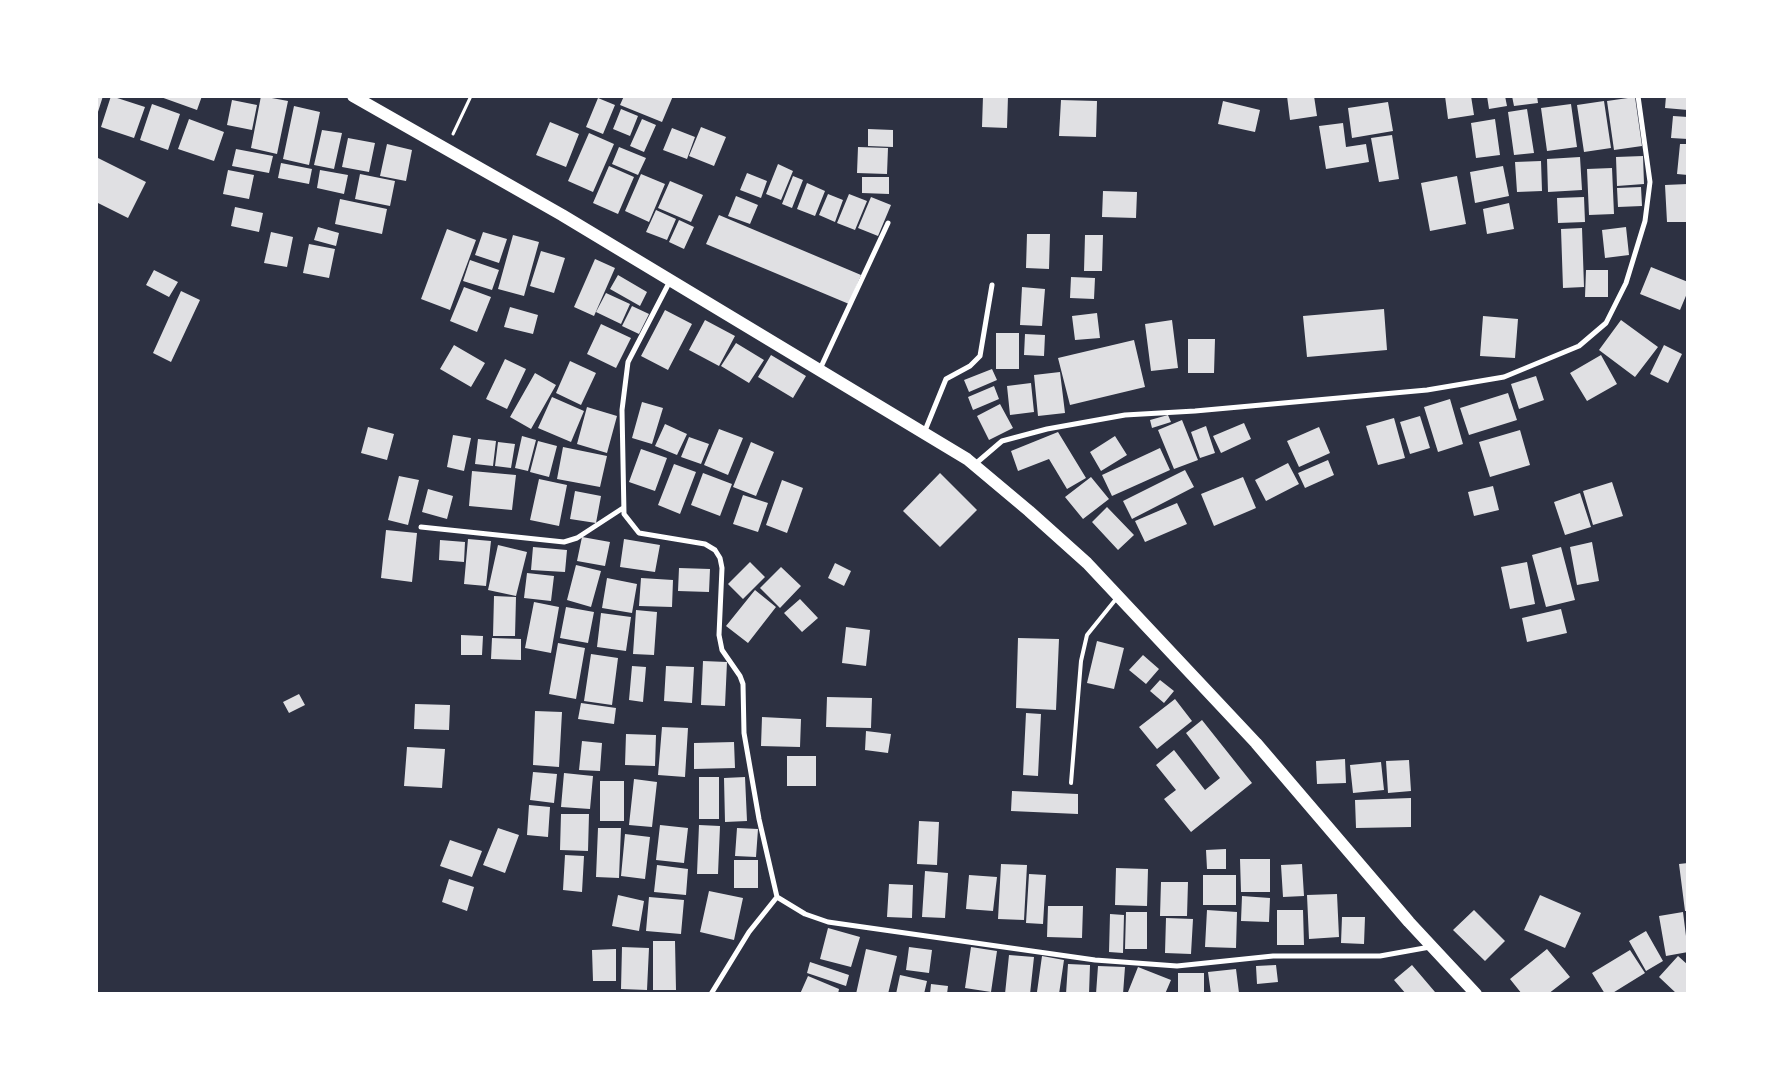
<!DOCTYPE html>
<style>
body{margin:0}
#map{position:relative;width:1784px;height:1090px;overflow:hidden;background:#2d3142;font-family:"Public Sans",sans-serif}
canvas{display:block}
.frame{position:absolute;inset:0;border:98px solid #fff;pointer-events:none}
</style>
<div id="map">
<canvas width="1784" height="1090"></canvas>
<div class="frame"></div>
</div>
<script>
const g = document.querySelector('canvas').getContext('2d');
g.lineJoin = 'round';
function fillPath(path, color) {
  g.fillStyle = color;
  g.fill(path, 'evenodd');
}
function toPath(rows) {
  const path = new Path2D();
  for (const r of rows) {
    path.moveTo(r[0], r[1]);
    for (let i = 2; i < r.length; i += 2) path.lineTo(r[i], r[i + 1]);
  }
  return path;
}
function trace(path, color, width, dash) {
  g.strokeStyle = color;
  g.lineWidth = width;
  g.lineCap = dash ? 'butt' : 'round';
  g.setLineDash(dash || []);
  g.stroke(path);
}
fillPath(toPath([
 [96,96,103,96,97,115,96,115],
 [111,96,145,107,134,138,101,127],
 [158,96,202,96,197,110],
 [261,96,288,101,277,154,251,148],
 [624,96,673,96,662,122,620,105],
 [983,96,1008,96,1007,128,982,127],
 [1287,96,1314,96,1317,116,1290,120],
 [1445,96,1471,96,1474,115,1448,119],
 [1487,96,1505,96,1507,106,1489,109],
 [1512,96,1537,96,1538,103,1514,106],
 [1666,96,1688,96,1688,110,1665,108],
 [1635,97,1642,146,1614,150,1607,101],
 [598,98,615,105,603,134,586,127],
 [232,100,257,105,252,130,227,125],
 [1061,100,1097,101,1096,137,1059,136],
 [1223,101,1260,110,1255,132,1218,124],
 [1604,101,1611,148,1584,152,1577,105],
 [1388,102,1393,131,1352,138,1348,108],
 [152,104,180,114,168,150,140,140],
 [1571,104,1577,147,1547,151,1541,108],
 [294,106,320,112,309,165,283,159],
 [621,109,638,116,630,136,613,129],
 [1527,109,1534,153,1514,155,1508,112],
 [1673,116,1688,117,1688,139,1671,138],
 [189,119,224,132,214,161,178,149],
 [642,119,656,125,644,152,630,146],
 [1495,119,1500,155,1476,158,1471,123],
 [550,122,579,134,566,167,536,155],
 [1343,123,1346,147,1366,144,1369,162,1326,169,1319,126],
 [701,127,726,137,714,166,689,156],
 [672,128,695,137,687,159,663,150],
 [868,129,893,130,893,147,868,146],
 [322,130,342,133,334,169,314,165],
 [589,133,614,144,593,192,568,181],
 [1392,135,1399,179,1379,182,1371,138],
 [348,138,375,143,369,172,342,167],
 [387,144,412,150,406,181,380,176],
 [1680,144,1688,144,1688,175,1677,174],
 [619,147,646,158,638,175,612,164],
 [858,147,888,148,887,174,857,173],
 [236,149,273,156,269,173,232,166],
 [1643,156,1644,184,1617,186,1616,157],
 [96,157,146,182,128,218,96,202],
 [1580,157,1582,190,1548,192,1547,159],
 [1541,161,1542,191,1517,192,1515,162],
 [281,163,312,169,309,184,278,178],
 [778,164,793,171,781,200,766,194],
 [609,166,634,177,618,214,593,203],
 [1503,166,1509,196,1475,203,1470,172],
 [1612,168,1614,214,1589,215,1587,169],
 [228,170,254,175,249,199,223,194],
 [320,170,348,175,344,194,317,188],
 [747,173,767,181,761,198,740,190],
 [360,174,395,181,390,206,355,199],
 [641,174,665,184,649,222,625,211],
 [793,176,803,180,792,208,782,204],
 [1457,176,1466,224,1430,231,1421,183],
 [862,177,889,177,889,194,862,193],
 [670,181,703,195,691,222,658,208],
 [807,183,825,191,815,216,797,209],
 [1688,184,1688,222,1667,222,1665,185],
 [1641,187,1642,206,1618,207,1617,188],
 [1103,191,1137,192,1136,218,1102,217],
 [828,194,843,200,835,222,819,215],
 [849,194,867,201,855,230,837,223],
 [736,196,758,205,750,224,728,216],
 [871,197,891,205,878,236,858,228],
 [1584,197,1585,222,1558,223,1557,198],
 [340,199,387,209,382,234,335,224],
 [1509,203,1514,229,1487,234,1483,209],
 [235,207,263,213,259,232,231,226],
 [656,210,676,219,667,240,646,232],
 [719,215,861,275,849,304,706,244],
 [679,220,694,227,684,249,669,242],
 [318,227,339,233,336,246,314,240],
 [1626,227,1629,255,1605,258,1602,230],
 [1582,228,1584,287,1563,288,1561,229],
 [447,229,476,240,450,310,421,299],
 [271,232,293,237,287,267,264,263],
 [483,232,507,239,499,263,475,255],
 [1027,234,1050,234,1049,269,1026,268],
 [513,235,539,242,524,296,498,289],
 [1085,235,1103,235,1102,271,1084,271],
 [309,244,335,249,329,278,303,273],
 [541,251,565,258,554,293,530,286],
 [595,259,615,268,594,316,574,307],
 [470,260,499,270,492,290,463,281],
 [1651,267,1688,282,1688,291,1680,310,1640,294],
 [154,270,178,282,169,297,146,285],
 [1586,270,1608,270,1608,297,1585,297],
 [618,275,647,292,640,306,610,289],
 [1071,277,1095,278,1094,299,1070,298],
 [464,287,491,297,477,332,450,321],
 [1022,287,1045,289,1042,326,1020,325],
 [181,291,200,300,171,362,153,353],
 [606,293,630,304,621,324,596,312],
 [632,306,649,314,639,334,622,326],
 [510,307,538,315,533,334,504,327],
 [1384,309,1387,350,1307,357,1303,316],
 [665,310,692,324,668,370,641,356],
 [1097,313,1100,338,1075,340,1072,316],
 [1483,316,1518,319,1515,358,1480,356],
 [705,320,735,336,719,366,689,350],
 [1172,320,1178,368,1151,371,1145,324],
 [1621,320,1658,347,1635,377,1599,350],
 [601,324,631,338,616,368,587,354],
 [996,333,1019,333,1019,369,996,369],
 [1025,334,1045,335,1044,356,1024,355],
 [1188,339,1215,339,1214,373,1188,373],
 [1134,340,1145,387,1070,405,1058,358],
 [736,343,764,360,749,383,721,366],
 [454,345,485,363,471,387,440,369],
 [1664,345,1682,354,1668,383,1650,374],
 [771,355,806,376,793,398,758,377],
 [1601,355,1617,384,1587,401,1570,373],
 [505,359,526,369,507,409,486,399],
 [570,361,596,373,581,405,556,393],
 [992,369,997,380,969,392,964,380],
 [1060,372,1065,413,1038,416,1034,375],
 [535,373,556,385,531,429,510,417],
 [1536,376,1544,400,1519,409,1511,384],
 [1031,383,1034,412,1010,415,1007,386],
 [994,386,999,399,973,410,968,397],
 [1508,393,1517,420,1469,435,1460,408],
 [552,397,584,411,571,442,538,428],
 [1450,399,1463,444,1438,452,1424,407],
 [642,402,663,408,652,444,632,438],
 [1000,404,1013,428,989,440,977,416],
 [587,407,617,416,607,453,577,444],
 [1168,415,1171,422,1152,428,1150,420],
 [1420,416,1430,448,1410,454,1400,422],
 [1394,418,1405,458,1378,465,1366,426],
 [1182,420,1198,460,1174,469,1158,430],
 [1244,423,1251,439,1221,453,1213,436],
 [665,424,687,434,677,455,655,446],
 [1206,426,1215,453,1200,458,1191,432],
 [368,427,394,434,387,460,361,453],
 [1319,427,1330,453,1299,467,1287,441],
 [719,429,743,438,728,475,704,465],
 [1520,430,1530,465,1490,477,1479,442],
 [1058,432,1086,478,1067,489,1049,459,1018,471,1011,451],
 [453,435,471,438,464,471,447,467],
 [522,436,536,440,528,471,515,468],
 [1115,436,1127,455,1101,471,1090,452],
 [689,437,709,444,701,464,681,457],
 [478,439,496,441,493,466,475,464],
 [538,441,557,446,549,477,530,472],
 [498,442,515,444,511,468,495,466],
 [751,442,774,452,756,496,733,487],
 [563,447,607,456,600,487,557,479],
 [1160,448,1170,470,1112,496,1102,475],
 [641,449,667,458,655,491,629,482],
 [1328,460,1334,475,1305,488,1298,473],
 [1288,463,1299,484,1266,501,1255,480],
 [674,464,696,472,680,514,658,505],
 [1185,470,1194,487,1132,519,1123,501],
 [472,471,516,475,512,510,469,506],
 [703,473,732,484,720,516,691,505],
 [940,473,977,510,940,547,903,511],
 [399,476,419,480,408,525,388,520],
 [1091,477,1109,499,1083,519,1065,497],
 [1243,477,1256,508,1214,526,1201,494],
 [539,479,567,485,559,526,530,520],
 [782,480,803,488,787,533,766,525],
 [1612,482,1623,516,1593,525,1583,491],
 [1493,486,1499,510,1474,516,1468,492],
 [428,489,453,496,447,519,422,512],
 [575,491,601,496,596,523,570,519],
 [1580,493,1591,527,1565,535,1554,502],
 [743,495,768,503,758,532,733,524],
 [1177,503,1187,524,1145,542,1135,521],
 [1107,507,1134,535,1118,550,1092,522],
 [386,530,417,533,412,582,381,578],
 [582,537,610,542,605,566,577,561],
 [468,539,491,541,486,586,464,584],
 [624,539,660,545,655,572,620,567],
 [440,540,465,542,464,562,439,560],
 [1592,542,1599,581,1577,585,1570,547],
 [498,545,527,552,516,596,488,590],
 [533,547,567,550,565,572,531,570],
 [1561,547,1575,600,1546,607,1532,555],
 [750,562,765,577,743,599,728,584],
 [1527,562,1535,604,1510,609,1501,567],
 [835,563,851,571,844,586,828,578],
 [576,565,601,571,591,607,567,600],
 [781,567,801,586,780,608,760,588],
 [679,568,710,569,709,592,678,591],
 [527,573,554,576,551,601,524,598],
 [607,578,637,584,632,613,602,608],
 [641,578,673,580,672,607,639,606],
 [755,590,776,607,748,643,726,626],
 [494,596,516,597,515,636,493,636],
 [800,599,818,618,802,632,784,613],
 [534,602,559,607,551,653,525,648],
 [566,607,594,612,588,643,560,638],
 [1561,609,1567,633,1527,642,1522,618],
 [636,610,657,612,654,655,633,654],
 [601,613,631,617,626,651,597,647],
 [846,627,870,630,866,666,842,663],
 [461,635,483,636,482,655,461,655],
 [492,638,521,639,521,660,491,659],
 [1018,638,1059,639,1056,710,1016,708],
 [1097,641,1124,648,1114,689,1087,683],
 [558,643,585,648,576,699,549,694],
 [591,654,618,658,612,705,584,701],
 [1143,655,1159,669,1146,684,1129,670],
 [703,661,727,662,725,706,701,705],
 [632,666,646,667,643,702,629,700],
 [666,666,694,667,692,703,664,701],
 [1160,680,1174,691,1164,703,1150,691],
 [299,694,305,705,289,713,283,702],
 [827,697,872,698,871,728,826,727],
 [1175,699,1192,721,1157,749,1139,727],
 [581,703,616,708,614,724,578,719],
 [415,704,450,705,449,730,414,729],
 [535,711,562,712,559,767,533,765],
 [1026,713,1041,714,1038,776,1023,775],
 [762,717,801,719,800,747,761,746],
 [1202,720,1252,783,1191,832,1164,799,1176,790,1156,765,1174,750,1205,790,1220,778,1186,733],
 [662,727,688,728,685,777,658,775],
 [866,731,891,734,888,753,865,750],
 [626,734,656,735,655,766,625,765],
 [582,741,602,743,600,771,579,770],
 [734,742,735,768,694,769,694,743],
 [407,747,445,749,442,788,404,786],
 [787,756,816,756,816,786,787,786],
 [1345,759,1346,783,1317,784,1316,761],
 [1409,760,1411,791,1388,793,1386,761],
 [1381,762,1384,790,1353,793,1350,765],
 [533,772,557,774,554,803,530,800],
 [564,773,593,776,590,809,561,807],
 [699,777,719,777,719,819,699,819],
 [745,777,747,821,725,822,724,778],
 [634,779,657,782,652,827,629,825],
 [600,781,624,781,624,821,600,821],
 [1012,791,1078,794,1078,814,1011,811],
 [1411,798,1411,827,1356,828,1355,800],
 [529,805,550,807,548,837,527,835],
 [561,814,589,814,588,851,560,850],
 [919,821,939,822,937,865,917,864],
 [660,825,688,828,684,863,656,860],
 [699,825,720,826,718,874,697,874],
 [498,828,519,835,505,873,483,865],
 [598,828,621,828,619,878,596,877],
 [737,828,758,829,756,857,735,856],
 [625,834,650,837,645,879,621,876],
 [450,840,482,851,472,877,440,866],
 [1226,849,1226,869,1207,869,1206,850],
 [565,855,584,856,582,892,563,890],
 [1240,859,1270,859,1270,892,1241,892],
 [734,860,758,860,758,888,734,888],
 [1688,863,1688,911,1685,911,1679,864],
 [1001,864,1027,865,1024,920,998,919],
 [1302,864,1304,896,1283,897,1281,865],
 [657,865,688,869,686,895,654,892],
 [1116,868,1148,869,1147,906,1115,905],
 [925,871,948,873,945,918,922,917],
 [1029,874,1046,875,1043,924,1026,923],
 [969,875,997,877,993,911,966,909],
 [1203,875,1236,875,1236,905,1203,905],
 [449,879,474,887,467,911,442,902],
 [1161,882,1188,882,1187,916,1160,916],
 [889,884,913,885,912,918,887,917],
 [709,891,743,898,734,940,700,932],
 [1337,894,1339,937,1309,939,1307,895],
 [618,895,644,901,639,931,612,926],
 [1540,895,1581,913,1565,948,1524,930],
 [1242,896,1270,898,1269,922,1241,921],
 [649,897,684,900,681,934,646,931],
 [1048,906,1083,906,1082,938,1047,937],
 [1207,910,1237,912,1236,948,1205,947],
 [1277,910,1303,910,1304,945,1277,945],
 [1474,910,1505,941,1485,961,1453,930],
 [1126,912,1147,912,1147,949,1125,949],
 [1683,912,1688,952,1666,956,1659,916],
 [1110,914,1124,915,1123,953,1109,952],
 [1342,917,1365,917,1364,944,1341,943],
 [1166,918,1193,919,1191,954,1165,953],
 [828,928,860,937,851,967,820,959],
 [1646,931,1663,961,1646,971,1629,941],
 [653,941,675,941,676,990,653,990],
 [622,947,649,948,647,990,621,989],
 [909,947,932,950,929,973,906,970],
 [971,947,997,951,991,992,965,988],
 [616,949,616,981,593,981,592,950],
 [866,949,897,956,888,994,856,994],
 [1547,949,1570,977,1548,994,1522,994,1510,979],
 [1630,950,1645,973,1611,994,1605,994,1592,973],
 [1009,955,1034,957,1030,994,1005,994],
 [1042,956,1064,960,1059,994,1037,992],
 [1678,956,1688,965,1688,994,1677,994,1659,977],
 [810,962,849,975,846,986,807,973],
 [1068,964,1090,965,1089,994,1066,994],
 [1276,965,1278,982,1257,984,1256,966],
 [1412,965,1435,992,1433,994,1406,994,1394,980],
 [1098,966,1125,967,1123,994,1096,994],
 [1138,967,1171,980,1165,994,1128,992],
 [1236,969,1239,993,1211,994,1208,972],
 [1178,973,1204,973,1204,994,1178,994],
 [900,975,927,981,924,994,896,994],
 [808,976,839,989,838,994,800,994],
 [931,984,948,986,947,994,930,994]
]), '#e0e0e3');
trace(toPath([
 [453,134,471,96]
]), '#fff', 3);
trace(toPath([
 [1071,783,1081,661,1087,635,1116,599]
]), '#fff', 4);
trace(toPath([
 [670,281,628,362,622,410,624,514,639,533,705,544,715,550,720,558,722,568,719,635,722,650,740,676,743,684,744,733,759,819,777,897,805,914,828,922,1095,960,1177,966,1273,956,1380,956,1430,947],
 [820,369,888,223],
 [924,433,946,379,970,366,980,356,992,285],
 [974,465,1002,441,1047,429,1125,415,1195,411,1427,390,1504,377,1579,346,1606,323,1626,283,1645,221,1650,182,1638,96],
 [421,527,564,542,577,538,623,508],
 [711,994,749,932,777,897]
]), '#fff', 5);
trace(toPath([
 [353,96,562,215,967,459,1029,511,1087,563,1256,743,1409,922,1476,994]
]), '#fff', 12);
</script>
